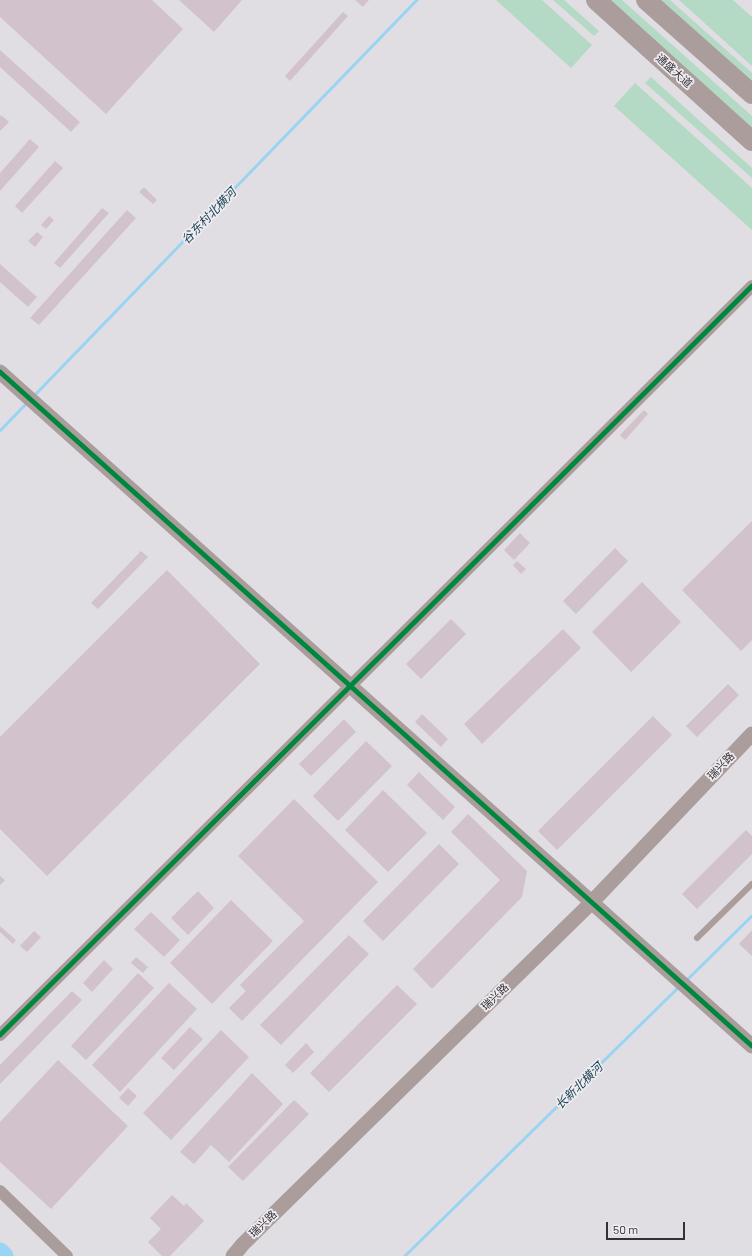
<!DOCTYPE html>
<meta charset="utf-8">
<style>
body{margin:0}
#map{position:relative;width:752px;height:1256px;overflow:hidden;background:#e1dee3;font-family:Barlow,sans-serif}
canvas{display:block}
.scale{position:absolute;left:606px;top:1222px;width:79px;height:18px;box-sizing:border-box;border:2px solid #323133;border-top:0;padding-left:5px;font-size:12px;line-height:14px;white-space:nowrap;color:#323133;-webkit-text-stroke:3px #eeebf1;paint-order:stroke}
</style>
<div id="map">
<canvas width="752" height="1256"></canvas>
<div class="scale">50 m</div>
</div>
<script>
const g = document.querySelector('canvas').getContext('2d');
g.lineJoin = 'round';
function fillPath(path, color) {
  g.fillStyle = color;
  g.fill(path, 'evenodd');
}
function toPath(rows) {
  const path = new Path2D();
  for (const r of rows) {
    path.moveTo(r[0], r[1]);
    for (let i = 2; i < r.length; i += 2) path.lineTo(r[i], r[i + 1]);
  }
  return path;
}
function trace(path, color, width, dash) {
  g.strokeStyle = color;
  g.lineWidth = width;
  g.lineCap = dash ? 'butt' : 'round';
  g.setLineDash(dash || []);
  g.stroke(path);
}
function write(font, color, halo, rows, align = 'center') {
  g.font = font + ' Barlow,"Noto Sans SC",sans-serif';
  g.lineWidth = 3.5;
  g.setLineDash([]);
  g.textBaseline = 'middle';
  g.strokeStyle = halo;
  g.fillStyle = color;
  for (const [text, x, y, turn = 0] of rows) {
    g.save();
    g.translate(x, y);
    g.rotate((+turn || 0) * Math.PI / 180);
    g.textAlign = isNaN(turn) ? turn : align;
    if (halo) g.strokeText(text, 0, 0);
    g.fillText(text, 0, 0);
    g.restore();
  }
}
fillPath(toPath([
 [496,0,542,0,592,45,571,68],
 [553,0,564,0,599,31,594,36],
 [601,0,622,0,752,116,752,135],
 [659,0,670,0,752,73,752,83],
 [679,0,733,0,752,17,752,66],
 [651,77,752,168,752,178,645,83],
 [635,83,752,188,752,230,614,106]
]), '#b4d9c4');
trace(toPath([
 [33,397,417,0],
 [0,431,28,402],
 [686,981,752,916],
 [405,1256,679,987]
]), '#99d4f2', 3);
trace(toPath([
 [0,1252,4,1256]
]), '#99d4f2', 19);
fillPath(toPath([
 [0,0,152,0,183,29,106,114,0,17],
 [179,0,242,0,214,32],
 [355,0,369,0,363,7],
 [343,12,348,16,290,81,285,76],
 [0,50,80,122,71,132,0,67],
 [1,115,9,122,0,131,0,117],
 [30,139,39,147,0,191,0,173],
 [55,161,63,168,22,213,15,206],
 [144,187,157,200,153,204,139,192],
 [102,208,109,213,60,268,54,263],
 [127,210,136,218,39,325,30,318],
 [49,216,54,220,46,229,41,225],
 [37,232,43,237,35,247,28,241],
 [0,264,37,297,28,307,0,282],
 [644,410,648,414,625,440,620,435],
 [752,521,752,640,741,651,682,590],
 [520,533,530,543,514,560,504,550],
 [615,548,628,561,576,614,563,601],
 [141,551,148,557,98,609,91,603],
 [517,561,526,569,521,574,513,565],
 [167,570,260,664,47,876,0,829,0,737],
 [642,582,681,622,631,672,592,632],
 [451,619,466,634,421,679,406,664],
 [563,629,581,648,482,744,464,724],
 [728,684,739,695,697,737,686,726],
 [422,714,448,739,441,747,415,722],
 [653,716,672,735,557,850,538,831],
 [344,719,356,732,311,776,299,764],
 [366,741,392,766,338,821,313,796],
 [419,772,455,807,443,820,407,785],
 [383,790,427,833,388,872,345,830],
 [294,799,378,882,242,1021,229,1008,246,991,240,985,304,921,238,856],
 [468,814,527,871,522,897,432,989,413,969,500,880,451,832],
 [746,830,752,836,752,854,697,909,682,894],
 [439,844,459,864,383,941,363,921],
 [0,876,5,880,0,885],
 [198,891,214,908,188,935,171,918],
 [231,900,273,941,212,1004,170,963],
 [151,912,180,940,164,957,134,929],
 [0,926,16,940,13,944,0,932],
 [752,930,752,956,739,944],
 [34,931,41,937,27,952,20,946],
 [349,935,369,954,281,1045,260,1025],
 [136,957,148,967,143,973,131,963],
 [104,960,113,969,92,992,83,983],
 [138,973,154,988,86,1060,71,1046],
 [169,983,197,1009,120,1092,92,1065],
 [397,985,417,1004,329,1092,310,1073],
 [72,991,82,1000,0,1084,0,1065],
 [190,1027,203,1039,174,1070,161,1058],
 [221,1030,249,1057,171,1140,143,1113],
 [306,1043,314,1052,293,1073,285,1065],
 [58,1060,128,1126,51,1209,0,1162,0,1122],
 [252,1073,283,1104,229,1162,211,1145,194,1164,180,1152],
 [128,1088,137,1096,128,1106,119,1098],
 [294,1100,309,1114,243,1181,228,1167],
 [172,1195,184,1206,186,1203,204,1221,170,1256,162,1256,148,1242,161,1229,150,1218]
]), '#d2c2cc');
trace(toPath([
 [697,938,752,884]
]), '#ab9d9c', 6);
trace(toPath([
 [0,1035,752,286],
 [0,1191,67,1256]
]), '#ab9d9c', 12);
trace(toPath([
 [0,372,752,1046],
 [233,1256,243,1244,591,903,752,734]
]), '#ab9d9c', 15);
trace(toPath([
 [596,0,752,141],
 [646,0,752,94]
]), '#ab9d9c', 20);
trace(toPath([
 [0,372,752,1046],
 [0,1035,752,286]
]), '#00873e', 5);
write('11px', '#323133', '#eeebf1', [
 ["通盛大道",674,71,42],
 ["瑞兴路",721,766,-46],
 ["瑞兴路",495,997,-44],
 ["瑞兴路",263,1224,-44]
]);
write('italic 12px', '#1e4455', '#eeebf1', [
 ["谷东村北横河",209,216,-46],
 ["长新北横河",579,1086,-44]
]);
</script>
